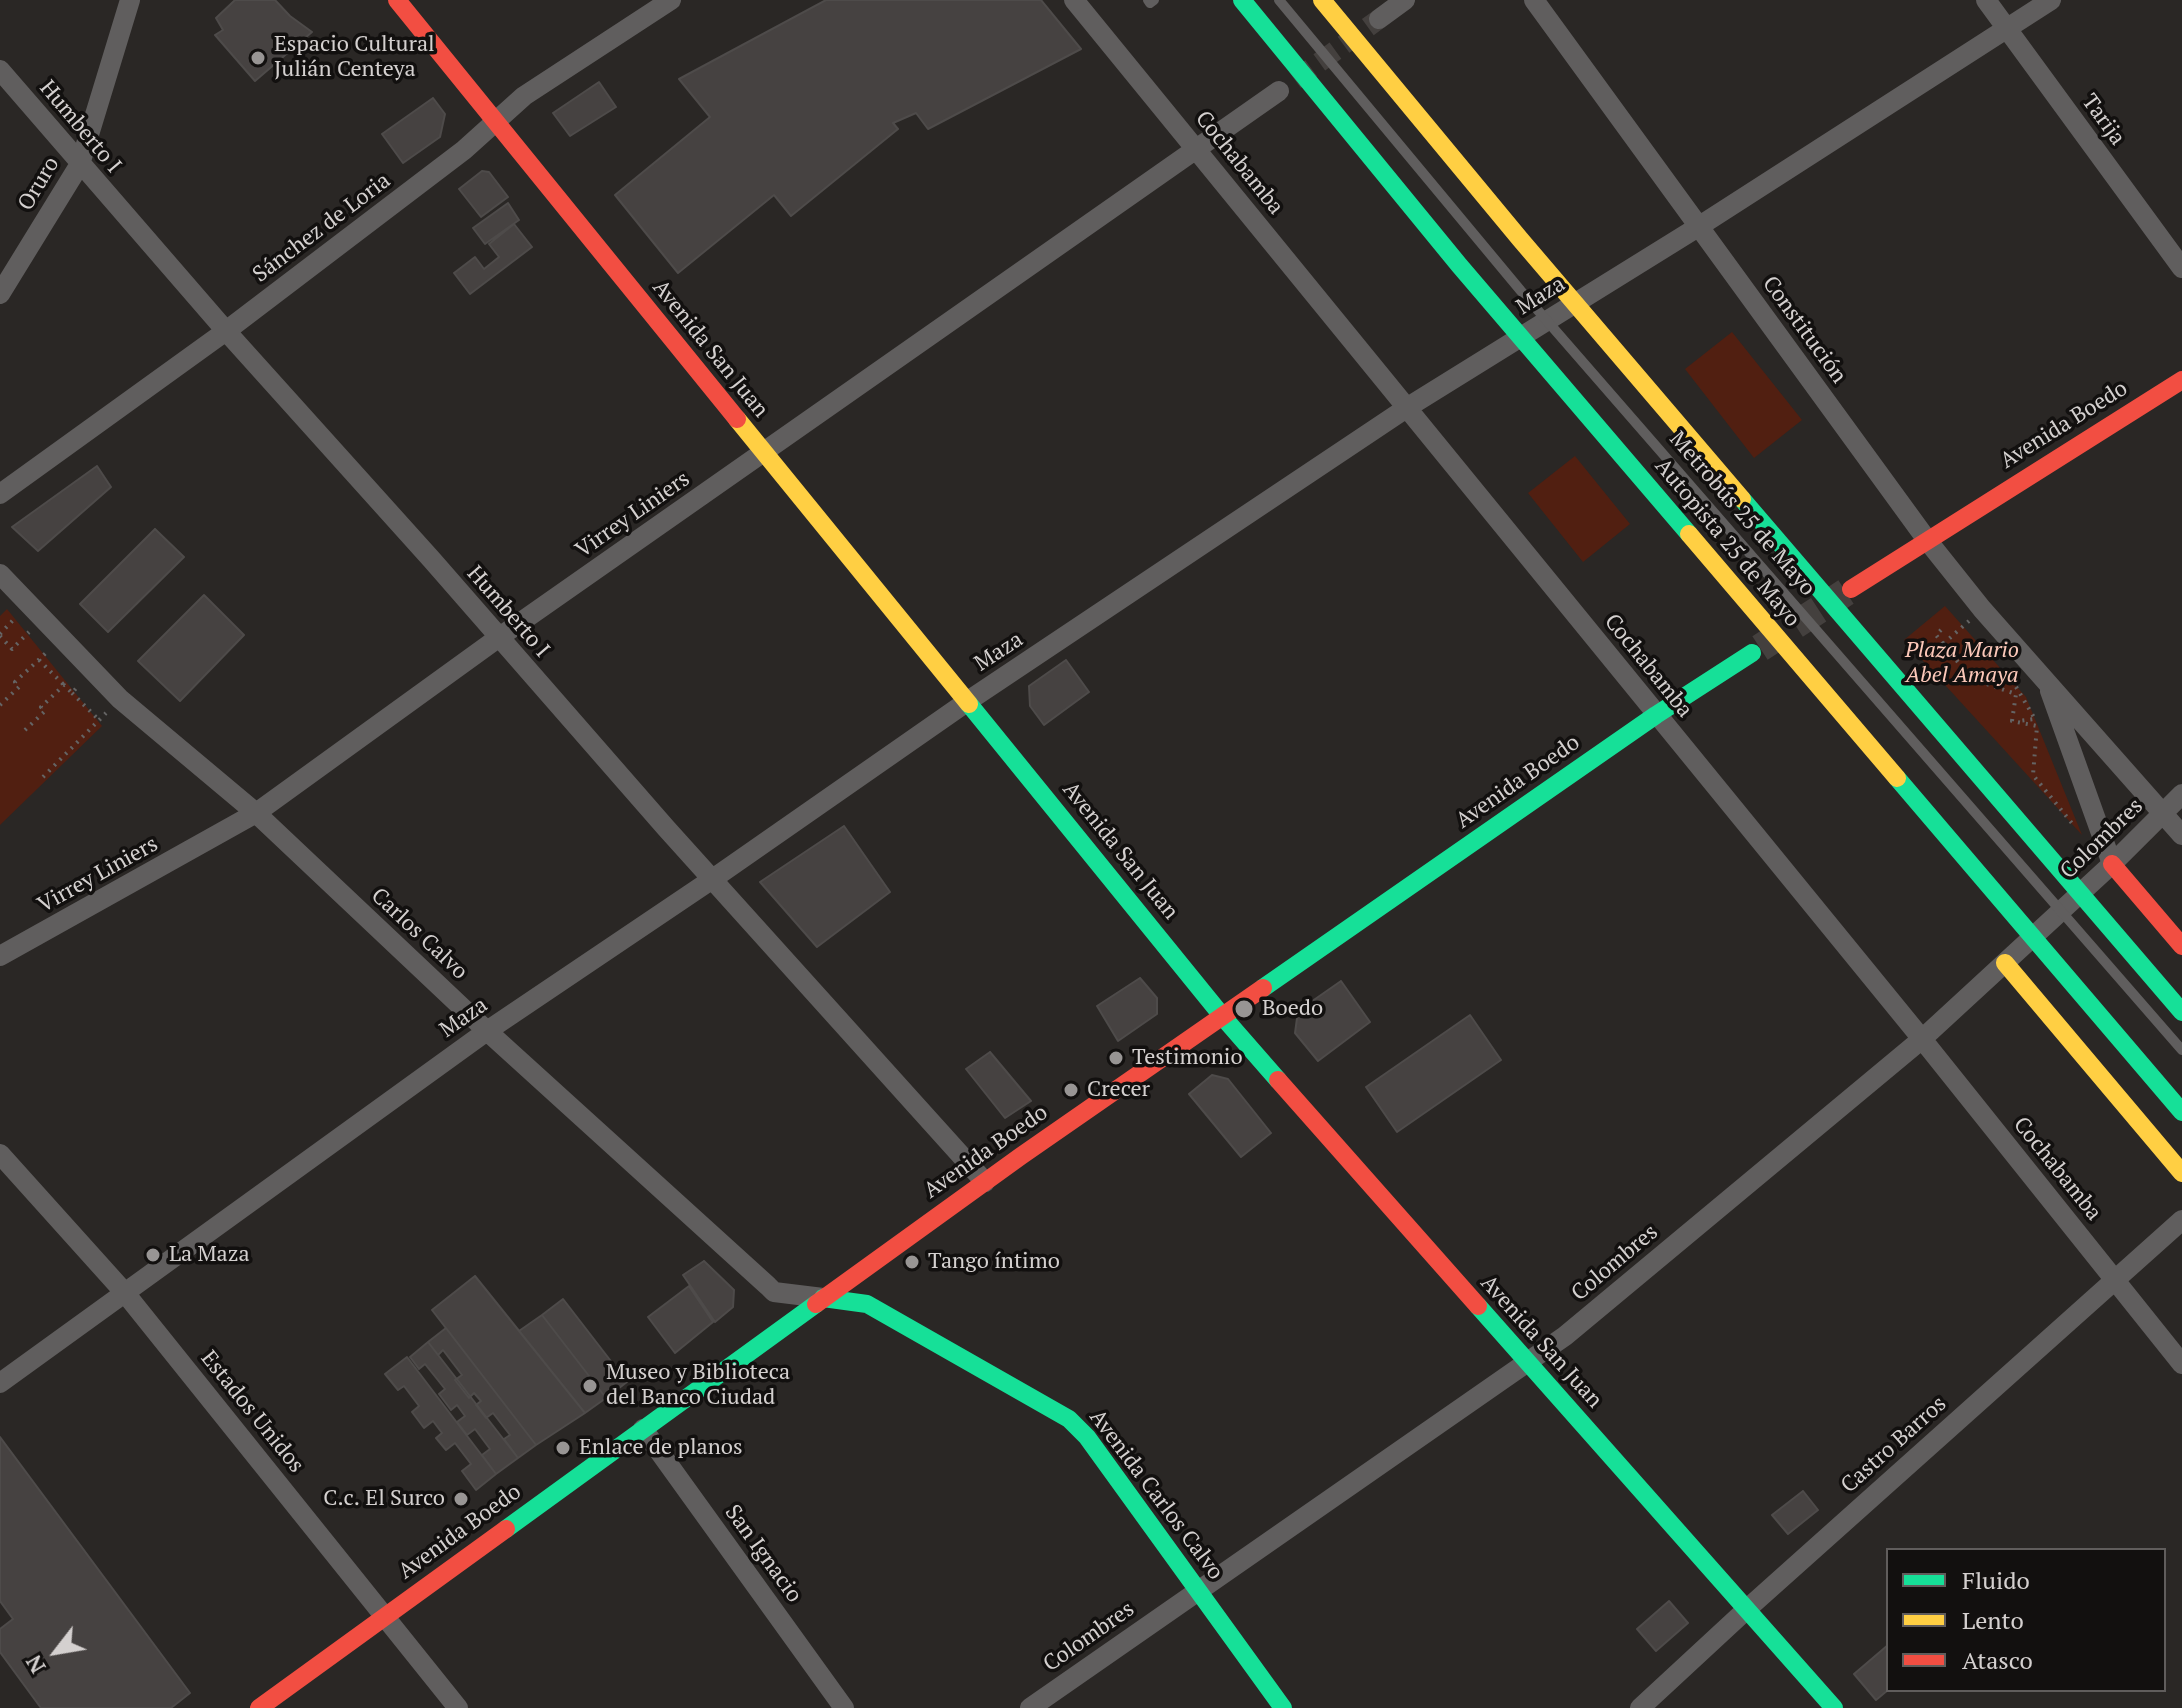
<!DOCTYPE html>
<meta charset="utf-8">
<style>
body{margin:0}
#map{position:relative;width:2182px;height:1708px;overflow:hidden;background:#2a2725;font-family:"PT Serif",serif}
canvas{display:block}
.legend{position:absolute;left:1886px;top:1548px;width:280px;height:144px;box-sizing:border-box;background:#12100f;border:2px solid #605d5c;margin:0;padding:10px 14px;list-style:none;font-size:24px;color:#d4d0cf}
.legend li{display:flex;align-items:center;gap:16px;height:40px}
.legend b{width:40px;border:2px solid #605d5c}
.north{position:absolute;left:16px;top:1612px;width:80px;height:80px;-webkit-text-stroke:6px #12100f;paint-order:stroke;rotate:239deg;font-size:22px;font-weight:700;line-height:32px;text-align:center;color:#d4d0cf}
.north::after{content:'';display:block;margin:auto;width:28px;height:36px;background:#d4d0cf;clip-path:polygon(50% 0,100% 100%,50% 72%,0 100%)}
</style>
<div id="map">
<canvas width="2182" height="1708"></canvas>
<ul class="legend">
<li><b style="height:10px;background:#16e098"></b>Fluido</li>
<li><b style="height:10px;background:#ffcf43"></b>Lento</li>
<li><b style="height:10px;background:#f24e42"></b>Atasco</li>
</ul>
<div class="north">N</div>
</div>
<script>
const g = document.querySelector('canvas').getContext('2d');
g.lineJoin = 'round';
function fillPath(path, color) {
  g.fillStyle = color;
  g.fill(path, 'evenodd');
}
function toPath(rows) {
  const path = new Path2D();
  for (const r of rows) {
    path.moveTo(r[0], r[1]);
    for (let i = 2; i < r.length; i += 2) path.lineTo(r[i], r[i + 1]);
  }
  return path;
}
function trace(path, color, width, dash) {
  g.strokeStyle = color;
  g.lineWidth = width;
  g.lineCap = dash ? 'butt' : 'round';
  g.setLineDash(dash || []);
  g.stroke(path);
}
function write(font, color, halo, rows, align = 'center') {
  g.font = font + ' "PT Serif",serif';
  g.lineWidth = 7;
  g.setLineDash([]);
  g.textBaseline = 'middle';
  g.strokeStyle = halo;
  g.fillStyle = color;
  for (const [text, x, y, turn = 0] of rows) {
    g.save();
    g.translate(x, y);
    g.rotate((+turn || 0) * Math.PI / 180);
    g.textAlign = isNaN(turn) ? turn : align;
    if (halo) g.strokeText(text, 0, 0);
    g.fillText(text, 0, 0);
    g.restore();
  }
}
fillPath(toPath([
 [1732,332,1802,420,1754,458,1685,369],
 [1575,456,1630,524,1583,562,1528,493],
 [1945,606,2026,697,2082,835,1904,640],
 [7,609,102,726,0,825,0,616]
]), '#511f11');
const building = toPath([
 [235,0,275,0,290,16,312,32,255,81,215,35,223,30,216,18,235,0],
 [826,0,1041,0,1081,49,928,129,916,113,893,123,898,129,791,216,774,195,678,273,615,195,710,117,679,79,826,0],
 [599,82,616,107,570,136,553,113,599,82],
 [433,98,445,114,440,137,403,163,382,134,433,98],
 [482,171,489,172,508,197,481,217,459,189,482,171],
 [508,203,519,220,485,244,473,228,508,203],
 [514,224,532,247,470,294,454,273,475,257,484,269,499,257,489,244,514,224],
 [97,466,111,487,38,551,12,527,97,466],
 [155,529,184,557,108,632,80,604,155,529],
 [204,595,244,635,180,701,138,661,204,595],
 [1066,660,1089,692,1044,725,1030,706,1029,686,1066,660],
 [844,826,890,892,817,947,760,882,844,826],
 [1140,978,1157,998,1157,1014,1118,1041,1097,1006,1140,978],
 [1341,981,1370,1022,1318,1061,1295,1033,1298,1011,1341,981],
 [1470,1015,1501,1060,1397,1132,1366,1087,1470,1015],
 [990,1052,1031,1101,1005,1118,966,1069,990,1052],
 [1212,1075,1228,1079,1271,1133,1241,1157,1189,1094,1212,1075],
 [704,1261,734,1290,733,1307,715,1322,683,1275,704,1261],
 [475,1276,585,1413,536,1445,432,1310,475,1276],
 [689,1286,713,1322,675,1353,648,1317,689,1286],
 [563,1299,627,1382,606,1398,542,1315,563,1299],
 [542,1315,606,1398,585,1413,519,1331,542,1315],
 [446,1328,536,1445,518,1458,504,1439,510,1435,493,1413,486,1418,476,1405,481,1401,474,1393,469,1398,455,1380,462,1375,443,1350,438,1355,428,1342,446,1328],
 [428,1342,518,1458,496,1474,482,1455,490,1449,475,1429,467,1435,457,1422,465,1416,457,1405,451,1410,439,1394,445,1389,425,1364,419,1369,410,1357,428,1342],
 [407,1357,496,1474,476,1490,462,1471,471,1464,455,1443,446,1450,436,1438,442,1433,433,1421,424,1428,412,1412,419,1406,404,1386,398,1390,385,1374,407,1357],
 [0,1437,190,1693,171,1708,41,1708,0,1652,0,1629,13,1619,0,1601,0,1437],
 [1803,1491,1818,1510,1788,1534,1772,1515,1803,1491],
 [1669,1601,1688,1623,1656,1651,1637,1629,1669,1601],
 [1888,1645,1888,1690,1876,1700,1854,1674,1888,1645]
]);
fillPath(building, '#464241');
trace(building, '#4e4b4a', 2);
trace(toPath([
 [1295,80,1379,19]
]), '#44403e', 20, [20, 10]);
trace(toPath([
 [1760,648,1846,592]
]), '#44403e', 28, [28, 14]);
trace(toPath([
 [1969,621,1943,644,1972,679,2016,694,2012,721,2037,726,2033,775,2075,827],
 [1941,630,1936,635,1943,644],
 [0,634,15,618],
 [0,636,12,649,29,632],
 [39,660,64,685],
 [2012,680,2035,719,2019,721],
 [72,693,98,719],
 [0,705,19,687,15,682,48,651],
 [25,730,45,711,41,707,64,685,72,693,79,685],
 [43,777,106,713]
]), '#656464', 4, [2, 6]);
trace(toPath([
 [1148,0,1150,3,1154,0]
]), '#605e5e', 10);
trace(toPath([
 [1074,0,1922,1039,2182,1364],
 [1534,0,1927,540,1982,609,2182,835],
 [1986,0,2182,268],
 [1379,19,1405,0],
 [0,70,226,331,432,560,666,828,985,1182],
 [0,294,80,164,130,0],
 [0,494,226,331,464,150,524,96,671,0],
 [0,574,120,699,256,813,487,1031,768,1286,774,1292,823,1298],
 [2050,691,2112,864],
 [0,956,256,813,498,638,1279,91],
 [0,1154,125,1293,458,1708],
 [0,1383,487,1031,714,878,968,701,1408,407,1698,227,2051,0],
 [643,1429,844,1708],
 [1030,1708,1565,1336,1922,1039,2112,864,2182,794],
 [1640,1708,1747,1609,2182,1220]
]), '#605e5e', 20);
trace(toPath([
 [969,704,1223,1017,1278,1080],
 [1263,988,1656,715,1752,653],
 [823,1298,867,1304,1069,1419,1087,1437,1283,1708],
 [1478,1306,1834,1708],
 [506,1529,816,1304]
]), '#16e098', 18);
trace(toPath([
 [737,419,969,704],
 [2005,963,2182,1173]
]), '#ffcf43', 18);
trace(toPath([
 [397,0,737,419],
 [1851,589,2182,380],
 [2112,864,2182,946],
 [1278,1080,1478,1306],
 [816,1304,1021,1156,1263,988],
 [259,1708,506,1529]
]), '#f24e42', 18);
trace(toPath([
 [1279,0,1521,291,2182,1050]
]), '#605e5e', 10);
trace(toPath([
 [1242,0,1459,265,1689,534],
 [1742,499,2182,1012],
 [1897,778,2182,1112]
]), '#16e098', 18);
trace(toPath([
 [1322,0,1520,239,1742,499],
 [1689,534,1897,778]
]), '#ffcf43', 18);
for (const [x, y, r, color] of [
 [258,58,8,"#989594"],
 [1244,1009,10,"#989594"],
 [1116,1058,8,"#989594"],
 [1071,1090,8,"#989594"],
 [153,1255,8,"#989594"],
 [912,1262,8,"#989594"],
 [590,1386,8,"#989594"],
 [563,1448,8,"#989594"],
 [461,1499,8,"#989594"]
]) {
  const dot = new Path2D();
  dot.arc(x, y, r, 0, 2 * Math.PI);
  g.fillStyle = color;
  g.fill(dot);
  trace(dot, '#12100f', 3);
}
write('22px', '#d4d0cf', '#12100f', [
 ["Espacio Cultural",274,45],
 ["Julián Centeya",274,70],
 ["Boedo",1262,1009],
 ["Testimonio",1132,1058],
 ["Crecer",1087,1090],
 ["La Maza",169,1255],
 ["Tango íntimo",928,1262],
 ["Museo y Biblioteca",606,1373],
 ["del Banco Ciudad",606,1398],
 ["Enlace de planos",579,1448],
 ["C.c. El Surco",445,1499,"right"]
], 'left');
write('22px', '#d4d0cf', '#12100f', [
 ["Tarija",2103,120,54],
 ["Humberto I",80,127,50],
 ["Cochabamba",1239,163,51],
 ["Oruro",39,184,-59],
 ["Sánchez de Loria",322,228,-37],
 ["Maza",1541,296,-32],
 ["Constitución",1804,330,54],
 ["Avenida San Juan",710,349,51],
 ["Avenida Boedo",2064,425,-32],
 ["Metrobús 25 de Mayo",1742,514,49],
 ["Virrey Liniers",633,515,-35],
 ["Autopista 25 de Mayo",1727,543,50],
 ["Humberto I",508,612,49],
 ["Maza",999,652,-33],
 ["Cochabamba",1648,666,51],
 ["Avenida Boedo",1518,782,-35],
 ["Colombres",2102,839,-44],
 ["Avenida San Juan",1120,851,51],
 ["Virrey Liniers",98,875,-29],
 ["Carlos Calvo",419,934,43],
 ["Maza",464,1018,-35],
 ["Avenida Boedo",986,1152,-35],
 ["Cochabamba",2057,1169,51],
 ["Colombres",1615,1263,-40],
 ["Avenida San Juan",1541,1342,48],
 ["Estados Unidos",252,1412,51],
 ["Castro Barros",1894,1445,-42],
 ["Avenida Carlos Calvo",1156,1495,53],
 ["Avenida Boedo",460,1532,-36],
 ["San Ignacio",763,1554,54],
 ["Colombres",1089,1637,-35]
]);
write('italic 22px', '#fcc8b9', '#12100f', [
 ["Plaza Mario",1962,651],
 ["Abel Amaya",1962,676]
]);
</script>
